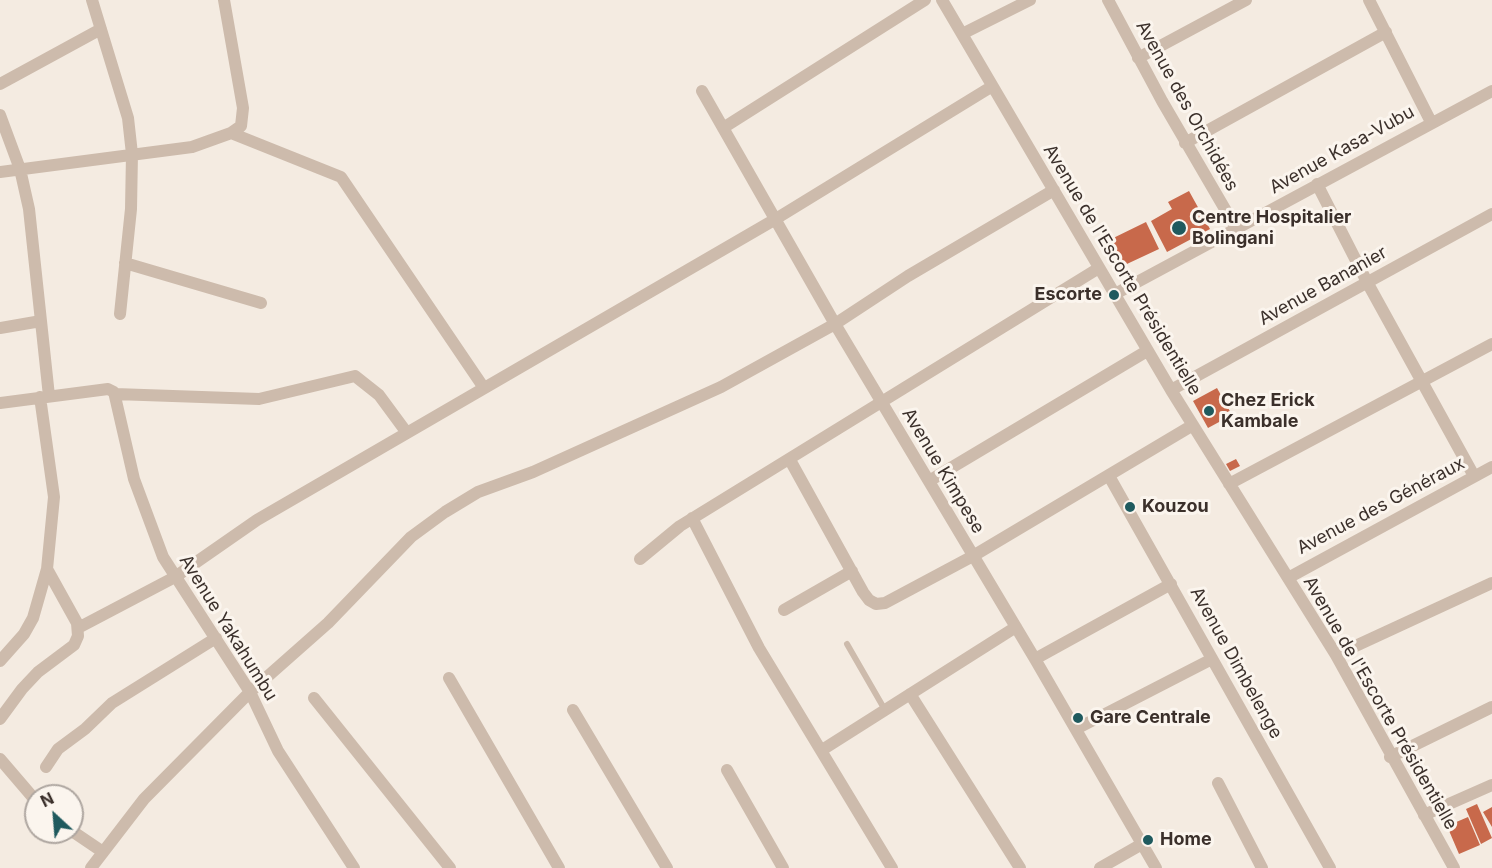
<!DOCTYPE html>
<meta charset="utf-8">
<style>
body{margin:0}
#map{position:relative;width:1492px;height:868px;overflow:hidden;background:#f4ebe1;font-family:Inter,sans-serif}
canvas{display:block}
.north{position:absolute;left:24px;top:784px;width:60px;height:60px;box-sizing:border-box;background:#fbf5ee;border:2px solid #aea6a0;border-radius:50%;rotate:334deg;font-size:16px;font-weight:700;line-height:24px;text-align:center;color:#3b302b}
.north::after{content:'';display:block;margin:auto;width:21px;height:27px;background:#1f5a5e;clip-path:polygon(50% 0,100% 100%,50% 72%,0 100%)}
</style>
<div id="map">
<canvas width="1492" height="868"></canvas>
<div class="north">N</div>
</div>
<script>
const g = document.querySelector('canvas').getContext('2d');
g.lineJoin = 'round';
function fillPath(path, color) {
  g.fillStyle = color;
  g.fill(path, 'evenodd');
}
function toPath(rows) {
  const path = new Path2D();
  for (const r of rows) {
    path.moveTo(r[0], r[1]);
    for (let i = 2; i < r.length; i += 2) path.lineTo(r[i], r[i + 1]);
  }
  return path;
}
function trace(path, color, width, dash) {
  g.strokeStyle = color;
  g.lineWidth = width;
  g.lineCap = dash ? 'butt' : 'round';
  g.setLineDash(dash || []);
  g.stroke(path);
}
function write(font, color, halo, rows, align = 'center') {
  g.font = font + ' Inter,sans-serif';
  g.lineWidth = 6;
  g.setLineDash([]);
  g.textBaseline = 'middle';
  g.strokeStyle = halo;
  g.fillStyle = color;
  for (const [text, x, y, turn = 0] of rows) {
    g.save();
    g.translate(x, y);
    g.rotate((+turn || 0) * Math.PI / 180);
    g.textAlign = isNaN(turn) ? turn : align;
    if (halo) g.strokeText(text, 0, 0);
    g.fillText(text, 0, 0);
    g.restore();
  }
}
fillPath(toPath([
 [1189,191,1210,229,1167,252,1151,221,1172,209,1168,202],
 [1146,222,1159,249,1114,270,1101,244],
 [1217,388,1232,415,1208,428,1193,401],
 [1236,459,1240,466,1230,471,1226,464],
 [1477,804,1492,838,1481,844,1466,809],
 [1492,807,1492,827,1483,812],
 [1468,817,1480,845,1459,854,1447,826]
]), '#c8694b');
trace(toPath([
 [847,644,885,710]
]), '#cdbbac', 6);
trace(toPath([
 [92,0,128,118,132,154,131,209,120,314],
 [942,0,1171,390,1336,655,1454,868],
 [1108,0,1162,101,1236,228],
 [1369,0,1431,122],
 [962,34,1030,0],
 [1138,58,1246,0],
 [0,84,101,29],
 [702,91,835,324,1035,659,1156,868],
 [0,115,20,169,29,209,49,396],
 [723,128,925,0],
 [231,133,341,177,484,388],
 [1185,143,1386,32],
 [0,172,192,147,231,133,241,126,243,108,224,0],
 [1317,184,1367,282,1474,476],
 [125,263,261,303],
 [1115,294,1492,91],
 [0,328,41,321],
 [1171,390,1492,214],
 [115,394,259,399,355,376,379,395,407,433],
 [0,403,108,389,114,392,134,479,163,557,250,692,278,751,354,868],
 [790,460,863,592,869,600,876,604,885,603,973,556,1193,425],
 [1109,476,1330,868],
 [929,481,1147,351],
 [1229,484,1492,344],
 [692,518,759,648,892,868],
 [640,559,680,526,1099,268],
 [1288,578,1492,467],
 [784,610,852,571],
 [78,628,175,577,257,520,774,220,991,87],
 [1336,655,1492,583],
 [1035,659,1171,584],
 [0,661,24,634,33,618,47,569,54,497,40,397],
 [449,678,559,868],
 [910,694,1020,868],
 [314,698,450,868],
 [573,710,667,868],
 [0,719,22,689,38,672,74,645,78,636,77,623,47,569],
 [1076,729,1212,659],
 [822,750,1016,627],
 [1390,757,1492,707],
 [0,759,36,801],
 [46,767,58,749,85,729,112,703,216,638],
 [727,770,783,868],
 [1218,783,1262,868],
 [1424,815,1492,785],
 [72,831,103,852],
 [91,868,144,799,250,692,328,623,411,537,445,512,478,492,533,472,721,387,835,324,908,276,1054,190],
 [1100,868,1142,844]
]), '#cdbbac', 12);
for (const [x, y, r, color] of [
 [1179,228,8,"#1f5a5e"],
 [1114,295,6,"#1f5a5e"],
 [1209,411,6,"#1f5a5e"],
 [1130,507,6,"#1f5a5e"],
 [1078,718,6,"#1f5a5e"],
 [1148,840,6,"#1f5a5e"]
]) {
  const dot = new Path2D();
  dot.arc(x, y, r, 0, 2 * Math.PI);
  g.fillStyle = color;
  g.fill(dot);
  trace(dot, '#fbf5ee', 2);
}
write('18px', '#3b302b', '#fbf5ee', [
 ["Avenue des Orchidées",1187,106,61],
 ["Avenue Kasa-Vubu",1342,150,-29],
 ["Avenue de l'Escorte Présidentielle",1122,270,59],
 ["Avenue Bananier",1323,286,-29],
 ["Avenue Kimpese",943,471,59],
 ["Avenue des Généraux",1381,506,-28],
 ["Avenue Yakahumbu",228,628,58],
 ["Avenue Dimbelenge",1236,663,61],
 ["Avenue de l'Escorte Présidentielle",1380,703,60]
]);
write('bold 18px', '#3b302b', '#fbf5ee', [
 ["Centre Hospitalier",1192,218],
 ["Bolingani",1192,239],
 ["Escorte",1102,295,"right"],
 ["Chez Erick",1221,401],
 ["Kambale",1221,422],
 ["Kouzou",1142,507],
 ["Gare Centrale",1090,718],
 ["Home",1160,840]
], 'left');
</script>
